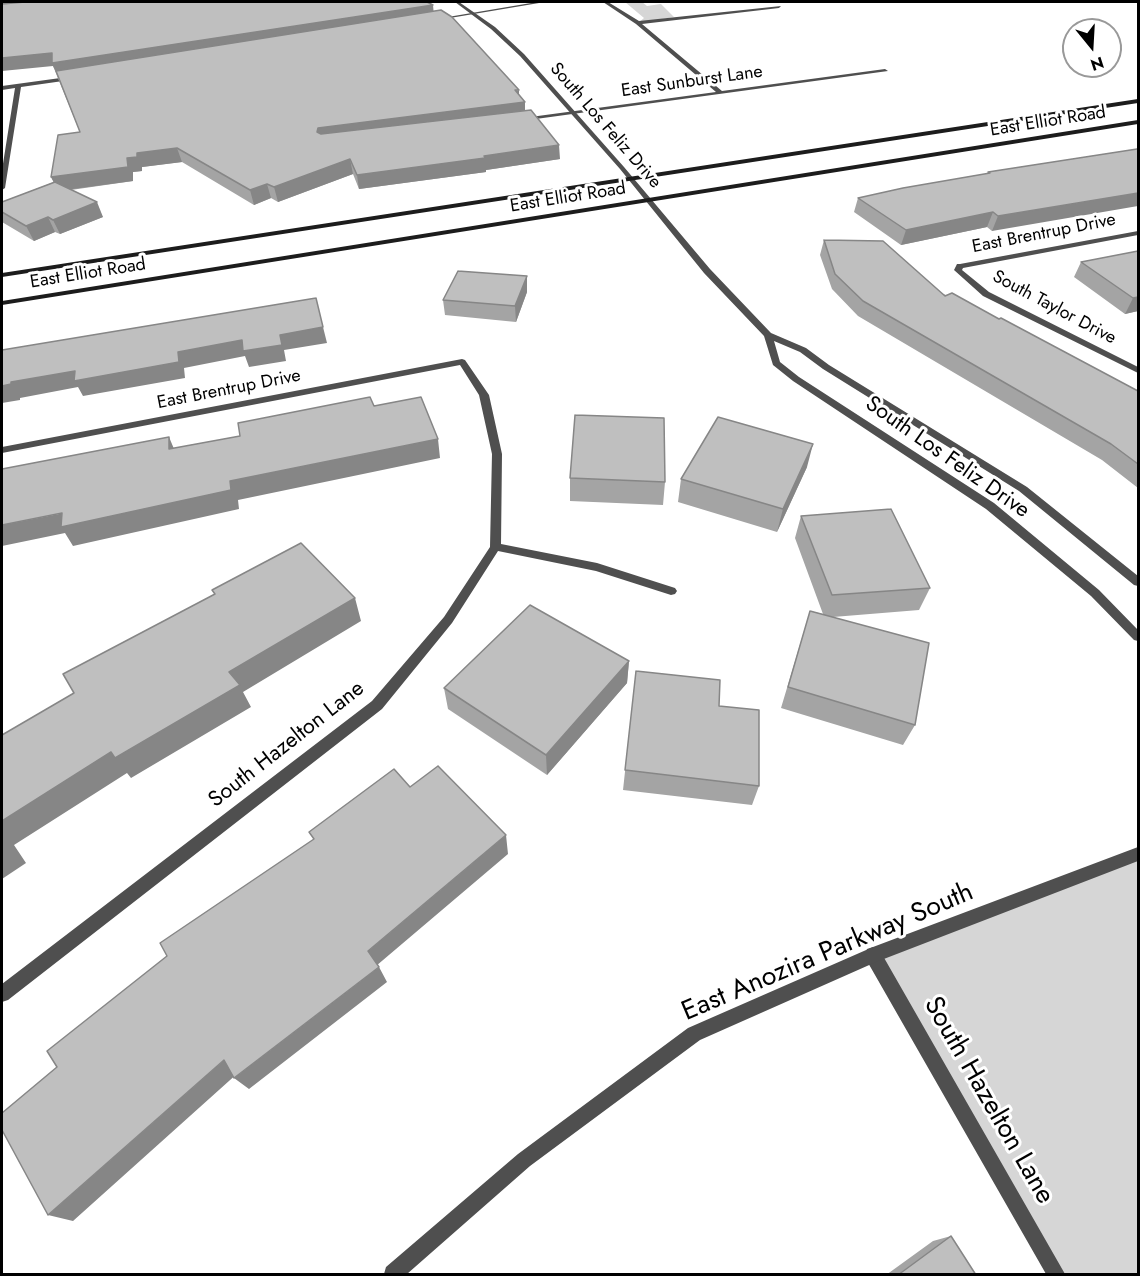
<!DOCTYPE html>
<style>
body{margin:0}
#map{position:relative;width:1140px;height:1276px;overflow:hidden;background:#fff;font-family:Jost,sans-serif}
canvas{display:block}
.frame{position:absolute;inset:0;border:3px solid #000;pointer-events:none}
.north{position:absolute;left:1062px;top:18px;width:60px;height:60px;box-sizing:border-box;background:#fff;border:2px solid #999;border-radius:50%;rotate:162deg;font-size:16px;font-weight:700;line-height:24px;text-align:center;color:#000}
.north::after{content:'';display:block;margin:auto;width:21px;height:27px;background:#000;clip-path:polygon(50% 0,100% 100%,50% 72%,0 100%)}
</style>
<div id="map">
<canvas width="1140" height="1276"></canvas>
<div class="frame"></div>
<div class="north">N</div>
</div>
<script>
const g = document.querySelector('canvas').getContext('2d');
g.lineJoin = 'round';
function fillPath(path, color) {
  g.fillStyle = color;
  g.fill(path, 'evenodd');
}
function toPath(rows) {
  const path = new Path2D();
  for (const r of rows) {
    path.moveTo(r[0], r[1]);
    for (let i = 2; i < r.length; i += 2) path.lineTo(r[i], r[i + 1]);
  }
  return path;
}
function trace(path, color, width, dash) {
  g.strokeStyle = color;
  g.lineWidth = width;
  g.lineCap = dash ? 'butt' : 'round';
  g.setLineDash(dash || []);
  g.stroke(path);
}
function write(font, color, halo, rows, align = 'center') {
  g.font = font + ' Jost,sans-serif';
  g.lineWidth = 6;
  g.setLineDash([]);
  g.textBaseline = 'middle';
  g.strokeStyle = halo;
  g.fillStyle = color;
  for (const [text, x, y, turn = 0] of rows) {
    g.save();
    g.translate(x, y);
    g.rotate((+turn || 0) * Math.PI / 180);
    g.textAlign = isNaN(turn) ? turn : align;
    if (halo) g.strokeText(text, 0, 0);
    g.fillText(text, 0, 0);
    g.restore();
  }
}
fillPath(toPath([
 [625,2,642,2,647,6,661,4,674,17,638,23,644,18],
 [1138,854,1138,1274,1056,1274,873,955]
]), '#d6d6d6');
fillPath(toPath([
 [537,2,545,2,438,20,436,19,537,2],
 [603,2,608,2,639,21,781,6,779,8,642,24,722,91,885,69,888,71,521,121,523,118,716,92,636,24,603,2],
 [75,76,77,79,21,87,5,188,2,190,2,170,15,88,2,90,2,86,75,76],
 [1138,231,1138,235,963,268,962,270,989,292,1138,367,1138,373,983,296,954,270,957,264,960,264,1138,231],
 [462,359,465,360,489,395,502,454,501,544,597,563,675,588,677,591,675,594,671,595,596,571,498,551,452,623,382,709,8,1000,2,1002,2,984,372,701,444,617,490,547,492,454,479,395,460,365,2,453,2,447,462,359],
 [873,947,879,949,1065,1274,1046,1274,867,961,865,955,867,949,873,947]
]), '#4f4f4f');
fillPath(toPath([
 [455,2,459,2,495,27,524,54,624,167,710,269,771,333,806,348,829,365,1027,487,1138,576,1138,586,1134,585,1019,491,823,369,800,352,774,341,780,362,799,377,994,503,1099,590,1138,630,1138,641,1134,640,1091,596,986,509,793,381,773,365,764,336,704,273,620,169,520,56,491,29,455,2],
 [1138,847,1138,861,876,962,700,1040,530,1166,407,1274,384,1274,386,1267,518,1154,688,1028,873,947,1138,847]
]), '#4f4f4f');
fillPath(toPath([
 [1138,99,1138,103,2,277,2,273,1138,99],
 [1138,120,1138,124,2,305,2,301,1138,120]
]), '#1c1c1c');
fillPath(toPath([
 [433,11,519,95,525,111,560,159,486,170,486,172,359,189,353,174,278,202,271,198,254,205,182,162,142,167,142,171,133,172,133,181,71,190,103,217,60,234,55,232,34,241,2,222,2,202,54,182,51,177,80,132,53,66],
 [1138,149,992,231,987,227,901,245,854,212,858,198,988,174,988,172],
 [824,240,999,319,1138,391,1138,488,1102,460,858,316,832,289,820,255],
 [1138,251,1138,311,1125,314,1074,277,1081,262],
 [527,292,516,322,445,315,443,300],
 [807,467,777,532,678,502,681,479],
 [570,478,665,482,663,505,570,501],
 [801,516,930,588,919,610,833,617,915,725,903,745,781,708,810,611,823,614,795,538],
 [629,661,627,683,547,775,448,709,444,688],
 [636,671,719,706,759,786,752,805,623,790],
 [951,1236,976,1275,886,1275,933,1241]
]), '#a4a4a4');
fillPath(toPath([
 [2,2,81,2,2,10],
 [433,5,434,16,58,76,53,66,2,71,2,58],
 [519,90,519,102,525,102,525,115,321,142,317,132,318,128],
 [559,145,560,159,486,170,486,172,359,189,357,175],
 [177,148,182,162,142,167,142,171,133,172,133,181,58,191,51,177,127,158,137,153],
 [350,159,353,174,278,202,274,187],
 [267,184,271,198,254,205,250,190],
 [1138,193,1138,206,992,231,998,216],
 [97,202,103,217,60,234,53,220],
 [993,212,987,227,901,245,906,230],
 [48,217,55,232,34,241,26,226],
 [527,276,527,292,516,322,515,306],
 [1138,297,1138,311,1125,314,1133,298],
 [323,327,327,343,284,350,286,361,249,367,245,356,184,368,185,378,83,396,78,387,20,398,20,400,2,403,2,386,11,382,242,340],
 [169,437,177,456,169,449],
 [438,439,440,458,238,500,239,509,73,546,65,533,2,546,2,525,230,481],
 [813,444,807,467,777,532,783,509],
 [355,598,361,621,243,692,251,707,131,778,127,773,14,845,26,863,2,879,2,821,229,672],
 [629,661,627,683,547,775,546,755],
 [506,835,508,854,376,966,368,951],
 [379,967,387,982,249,1089,234,1078],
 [224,1060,239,1072,73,1221,48,1215]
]), '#868686');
const building = toPath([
 [25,2,427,2,433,5,52,63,52,53,2,58,2,4,25,2],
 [441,10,452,17,519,90,515,90,525,102,318,128,317,132,321,134,531,110,559,145,484,156,485,158,357,175,350,159,274,187,267,184,250,190,177,148,137,153,137,157,127,158,128,167,51,177,58,135,80,132,56,71,441,10],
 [1137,149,1138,149,1138,193,998,216,993,212,906,230,858,198,903,188,990,173,988,172,1137,149],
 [55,182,97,202,53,220,48,217,26,226,2,212,2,202,55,182],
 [824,240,883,241,945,296,952,293,999,319,1001,318,1138,391,1138,464,1111,444,863,301,835,274,824,240],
 [1138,251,1138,297,1133,298,1081,262,1138,251],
 [458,271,527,276,515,306,443,300,458,271],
 [316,298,323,327,280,335,282,345,243,351,242,340,178,352,179,362,74,381,75,371,11,382,11,384,2,386,2,350,316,298],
 [370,397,374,406,421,397,438,439,230,481,231,490,61,527,62,513,2,525,2,469,169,437,169,449,240,436,238,423,370,397],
 [575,415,664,418,665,482,570,478,575,415],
 [718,417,813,444,783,509,681,479,718,417],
 [891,509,930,588,832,595,801,516,891,509],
 [301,543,355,598,229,672,240,685,115,758,111,752,2,821,2,735,74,693,63,674,215,594,212,590,301,543],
 [530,605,629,661,546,755,444,688,530,605],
 [810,611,929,643,915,725,788,687,810,611],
 [636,671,720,680,719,706,759,710,759,786,625,770,636,671],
 [438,766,506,835,368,951,379,967,234,1078,224,1060,48,1215,2,1130,2,1113,57,1067,47,1051,167,956,160,943,314,839,309,832,394,769,410,787,438,766],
 [951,1236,976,1275,898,1275,951,1236]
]);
fillPath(building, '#bfbfbf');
trace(building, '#868686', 1.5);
write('18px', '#000', '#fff', [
 ["East Sunburst Lane",692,82,-8],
 ["East Elliot Road",1048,122,-9],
 ["South Los Feliz Drive",605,126,49],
 ["East Elliot Road",568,198,-9],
 ["East Brentrup Drive",1044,234,-11],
 ["East Elliot Road",88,274,-9],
 ["South Taylor Drive",1054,308,28],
 ["East Brentrup Drive",229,390,-11]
]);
write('22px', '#000', '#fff', [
 ["South Los Feliz Drive",947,458,35],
 ["South Hazelton Lane",287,745,-38]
]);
write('27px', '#000', '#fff', [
 ["East Anozira Parkway South",828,953,-23],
 ["South Hazelton Lane",988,1101,60]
]);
</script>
